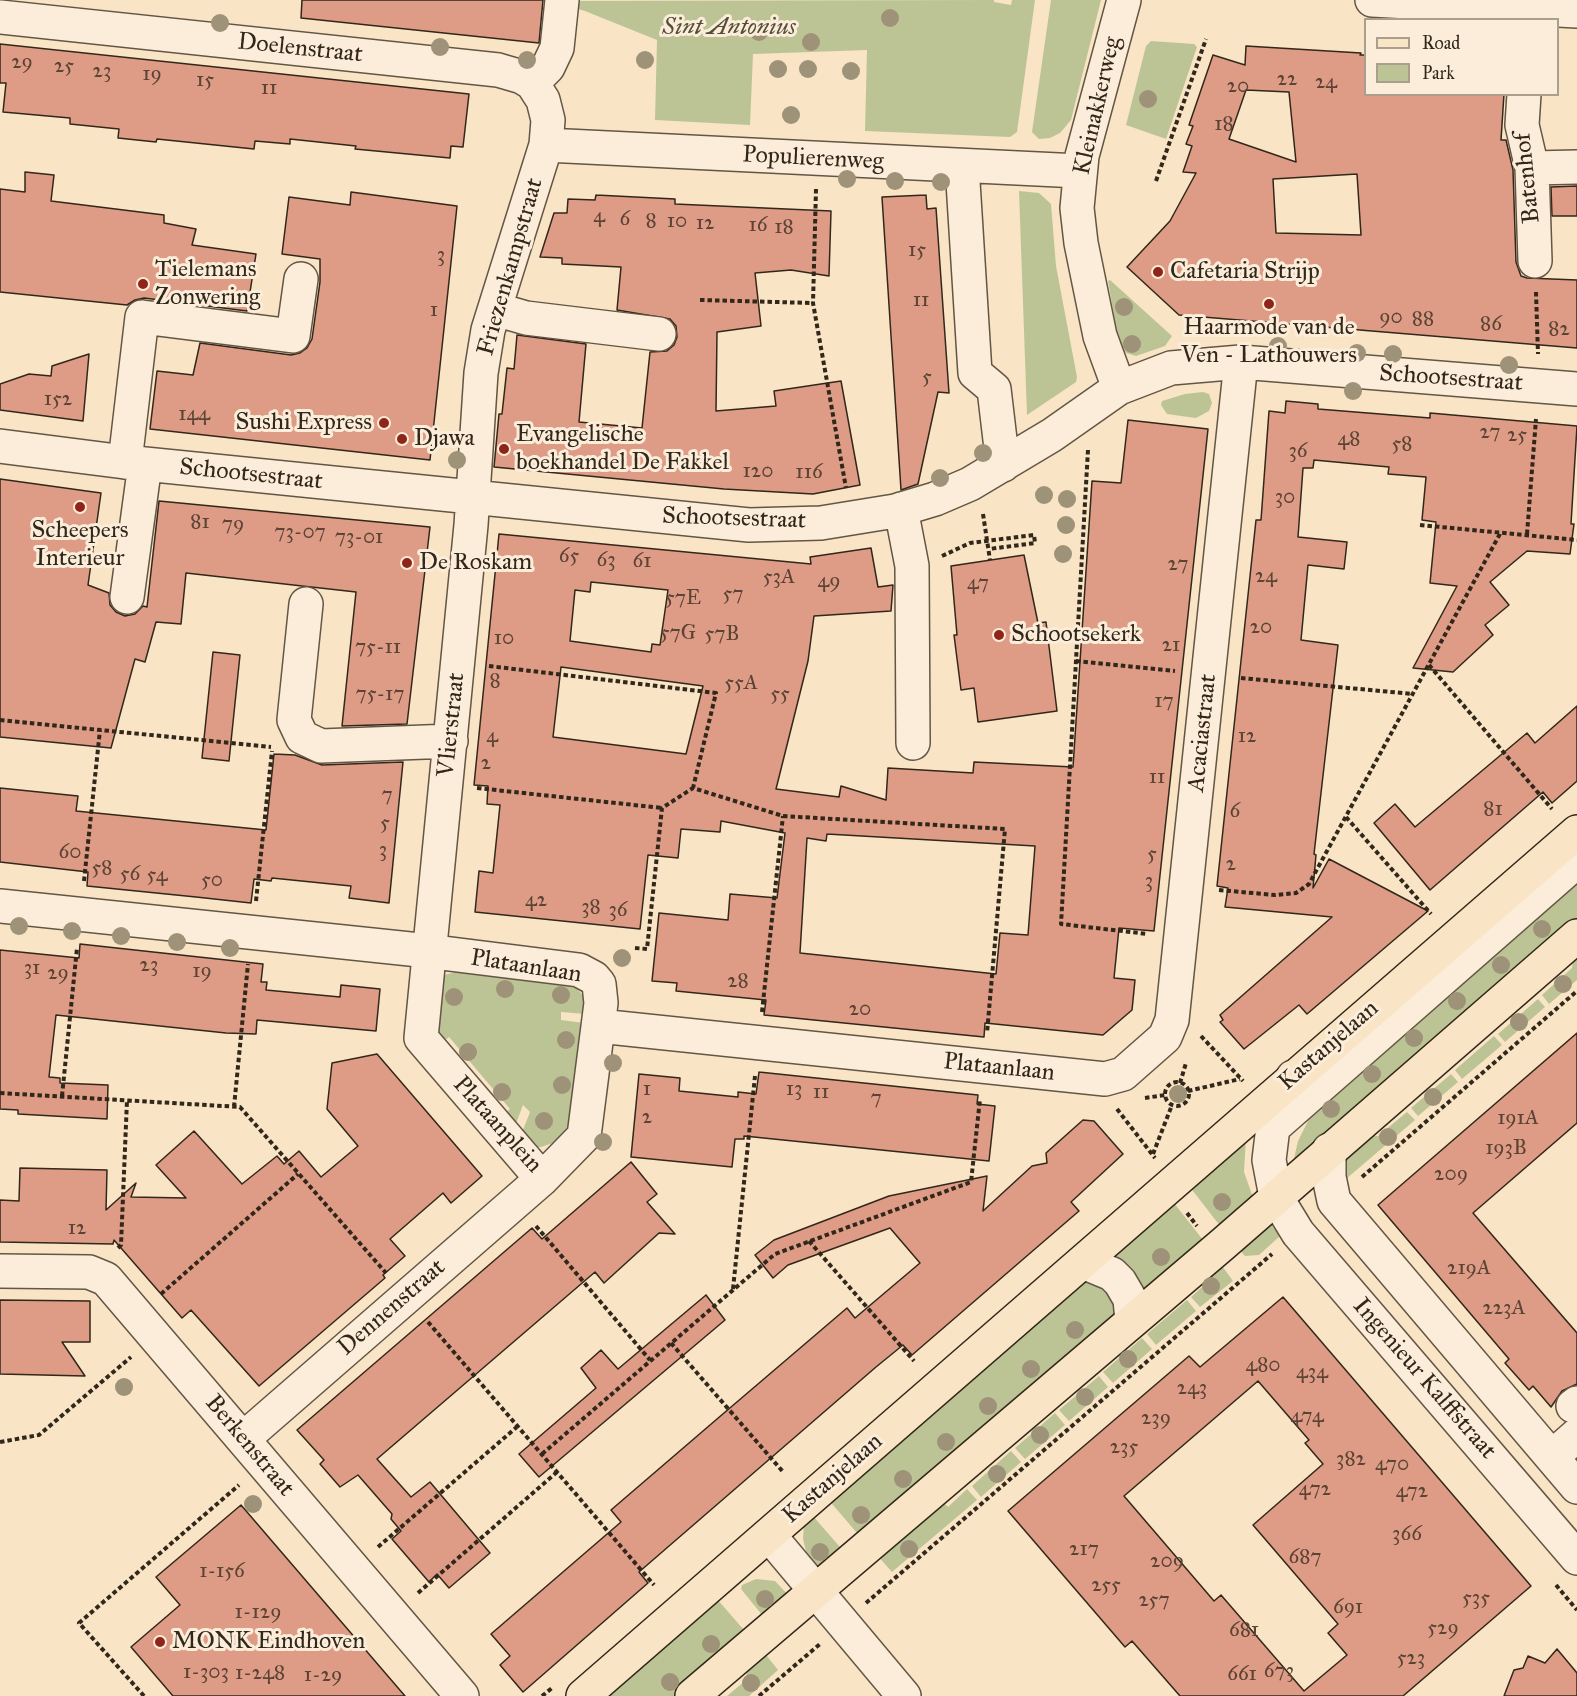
<!DOCTYPE html>
<style>
body{margin:0}
#map{position:relative;width:1577px;height:1696px;overflow:hidden;background:#f9e4c5;font-family:"IM FELL Great Primer",serif}
canvas{display:block}
.legend{position:absolute;left:1364px;top:18px;width:195px;height:78px;box-sizing:border-box;background:#fbedd9;border:2px solid #aa9e8d;margin:0;padding:8px 10px;list-style:none;font-size:18px;color:#31271a}
.legend li{display:flex;align-items:center;gap:12px;height:30px}
.legend b{width:30px;border:2px solid #aa9e8d}
</style>
<div id="map">
<canvas width="1577" height="1696"></canvas>
<ul class="legend">
<li><b style="height:8px;background:#f9e4c5"></b>Road</li>
<li><b style="height:16px;background:#bcc495"></b>Park</li>
</ul>
</div>
<script>
const g = document.querySelector('canvas').getContext('2d');
g.lineJoin = 'round';
function fillPath(path, color) {
  g.fillStyle = color;
  g.fill(path, 'evenodd');
}
function toPath(rows) {
  const path = new Path2D();
  for (const r of rows) {
    if (r.length === 3) {
      path.moveTo(r[0] + r[2], r[1]);
      path.arc(r[0], r[1], r[2], 0, 2 * Math.PI);
      continue;
    }
    path.moveTo(r[0], r[1]);
    for (let i = 2; i < r.length; i += 2) path.lineTo(r[i], r[i + 1]);
  }
  return path;
}
function trace(path, color, width, dash) {
  g.strokeStyle = color;
  g.lineWidth = width;
  g.lineCap = dash ? 'butt' : 'round';
  g.setLineDash(dash || []);
  g.stroke(path);
}
function write(font, color, halo, rows, align = 'center') {
  g.font = font + ' "IM FELL Great Primer",serif';
  g.lineWidth = 6;
  g.setLineDash([]);
  g.textBaseline = 'middle';
  g.strokeStyle = halo;
  g.fillStyle = color;
  for (const [text, x, y, turn = 0] of rows) {
    g.save();
    g.translate(x, y);
    g.rotate((+turn || 0) * Math.PI / 180);
    g.textAlign = isNaN(turn) ? turn : align;
    if (halo) g.strokeText(text, 0, 0);
    g.fillText(text, 0, 0);
    g.restore();
  }
}
fillPath(toPath([
 [994,0,994,2,1011,5,1012,0,1035,0,1017,132,1010,137,865,131,867,50,753,54,750,125,655,120,657,40,585,11,548,1],
 [1051,0,1101,0,1071,120,1060,133,1050,138,1039,139,1032,132],
 [1151,41,1194,44,1197,47,1166,139,1126,125,1146,46],
 [1019,191,1039,193,1051,204,1056,266,1077,377,1076,382,1027,415],
 [1110,280,1172,336,1165,346,1136,356,1126,353,1119,345,1108,281],
 [1203,392,1209,394,1212,403,1209,411,1196,418,1167,414,1161,405,1162,401,1185,394],
 [1577,875,1577,925,1293,1163,1298,1141,1314,1109],
 [1577,946,1577,980,1549,1004,1542,995,1572,968,1574,950],
 [460,971,571,984,581,993,585,1001,585,1014,561,1012,561,1020,584,1023,574,1121,553,1143,541,1147,531,1147,519,1140,530,1112,523,1105,512,1134,500,1118,510,1109,449,1037,439,1045,433,991,444,975],
 [1538,999,1545,1007,1505,1042,1498,1034],
 [1494,1036,1502,1045,1462,1079,1455,1070],
 [1451,1074,1458,1082,1418,1116,1411,1108],
 [1407,1112,1415,1120,1346,1179,1345,1159,1362,1135,1378,1136],
 [1246,1137,1244,1172,1255,1203,1224,1231,1186,1182],
 [1170,1198,1207,1245,1145,1298,1108,1257],
 [1266,1218,1280,1236,1259,1255,1245,1256,1235,1245],
 [1217,1259,1233,1281,1200,1307,1191,1297,1211,1279,1210,1276],
 [1092,1281,1111,1289,1118,1315,859,1534,857,1533,827,1498,1079,1283],
 [1187,1300,1196,1311,1156,1345,1147,1334],
 [1142,1338,1152,1349,1113,1383,1103,1372],
 [1099,1376,1108,1387,1069,1421,1059,1410],
 [1055,1413,1065,1425,1025,1459,1015,1448],
 [1011,1451,1021,1462,981,1497,972,1486],
 [967,1489,977,1500,892,1572,877,1555,929,1505,945,1504,948,1507],
 [812,1515,840,1547,818,1567,806,1551,803,1539,804,1525],
 [756,1579,775,1581,793,1600,767,1621,741,1589,742,1585],
 [717,1599,751,1638,684,1696,595,1696],
 [763,1651,778,1670,749,1696,727,1696,746,1680,748,1662]
]), '#bcc495');
const building = toPath([
 [302,0,543,0,539,43,301,18,302,0],
 [0,44,469,94,463,147,451,146,450,158,355,149,356,146,290,139,290,144,255,141,254,149,157,139,156,142,118,138,119,129,70,124,70,118,3,112,6,83,0,83,0,44],
 [1246,46,1361,53,1360,55,1365,55,1365,94,1504,94,1501,140,1506,140,1513,170,1516,262,1521,276,1527,278,1577,280,1577,348,1179,315,1127,267,1170,221,1196,173,1183,172,1192,146,1186,144,1193,126,1189,125,1213,55,1245,65,1246,46],
 [1246,90,1289,92,1296,162,1229,139,1246,90],
 [1357,174,1361,235,1276,233,1273,179,1357,174],
 [25,172,54,175,51,201,164,215,164,223,196,229,192,245,256,254,247,311,144,298,135,300,127,305,0,292,0,189,25,192,25,172],
 [1577,186,1577,216,1552,216,1551,187,1577,186],
 [351,192,457,206,430,460,150,429,157,371,193,375,200,343,291,355,300,353,307,348,312,339,320,282,320,259,282,254,289,197,350,205,351,192],
 [596,195,675,199,675,204,831,211,829,276,791,270,755,273,761,326,717,332,716,411,776,406,774,391,841,381,860,485,813,494,724,489,494,467,499,414,502,414,507,368,514,369,517,335,586,344,579,422,642,428,650,352,667,351,674,345,677,337,676,326,670,319,617,310,621,267,562,264,562,258,540,257,554,213,567,213,568,199,595,200,596,195],
 [926,195,927,209,936,208,949,393,938,392,918,484,901,490,882,197,926,195],
 [89,354,83,421,0,410,0,384,29,374,51,376,52,366,89,354],
 [1286,401,1318,404,1318,409,1430,418,1430,413,1577,426,1571,524,1574,524,1570,554,1527,551,1490,582,1509,605,1485,625,1493,635,1453,672,1413,668,1457,586,1430,583,1436,522,1422,520,1426,477,1388,474,1389,467,1314,460,1313,468,1303,468,1298,537,1347,542,1344,569,1308,565,1301,640,1338,645,1314,854,1316,855,1313,888,1329,859,1428,911,1307,1014,1299,1005,1244,1049,1220,1022,1223,1020,1220,1015,1332,917,1225,907,1228,888,1217,886,1256,520,1261,520,1269,411,1285,413,1286,401],
 [1128,420,1208,429,1154,931,1119,928,1114,978,1135,980,1132,1010,1103,1035,985,1023,984,1037,764,1015,766,1000,676,991,677,983,652,981,659,913,728,920,730,894,777,898,785,833,721,821,720,832,681,829,678,858,648,855,640,929,475,912,479,871,493,873,500,805,487,804,488,786,474,785,499,534,811,564,810,557,871,548,878,587,893,585,891,611,814,616,808,661,776,789,839,797,841,786,886,800,888,768,973,773,974,762,1073,767,1092,481,1121,483,1128,420],
 [591,582,668,590,660,645,652,644,651,652,570,641,575,590,590,592,591,582],
 [561,667,703,686,686,754,553,737,561,667],
 [827,834,1035,846,1028,935,1000,933,996,974,800,953,807,838,826,841,827,834],
 [0,479,101,493,88,585,109,593,110,605,116,612,125,616,135,614,143,606,147,607,159,501,430,527,407,724,342,726,356,592,186,573,181,624,156,622,145,662,135,659,111,748,0,737,0,479],
 [1024,555,1038,623,1046,622,1057,711,978,722,974,688,961,690,954,635,957,635,951,566,1024,555],
 [213,652,240,655,229,761,202,758,213,652],
 [1577,706,1577,781,1552,803,1543,792,1430,890,1374,823,1395,804,1415,827,1527,733,1535,743,1577,706],
 [274,754,295,755,322,765,403,762,389,903,349,898,351,886,272,878,271,881,254,879,251,903,196,897,87,886,88,872,0,862,0,788,78,796,76,811,266,830,274,754],
 [80,944,263,964,261,982,267,982,266,990,340,997,341,985,380,989,376,1031,257,1020,256,1034,226,1033,56,1015,49,1077,60,1078,60,1083,108,1085,107,1119,18,1114,18,1110,0,1109,0,950,79,958,80,944],
 [1577,1033,1577,1123,1473,1213,1577,1333,1577,1384,1562,1391,1551,1407,1533,1386,1529,1390,1505,1363,1509,1359,1378,1205,1577,1033],
 [377,1054,482,1176,451,1203,443,1193,390,1239,405,1256,383,1275,385,1278,259,1386,191,1310,182,1318,114,1240,113,1244,0,1242,0,1200,19,1201,20,1168,107,1170,106,1210,136,1183,131,1197,186,1198,156,1165,194,1131,242,1184,277,1156,284,1164,299,1151,321,1177,358,1146,327,1109,332,1063,377,1054],
 [759,1072,978,1095,977,1104,995,1106,989,1161,744,1136,744,1139,735,1139,732,1167,631,1157,639,1074,680,1078,679,1091,738,1097,738,1092,756,1094,759,1072],
 [1083,1120,1094,1121,1123,1154,1071,1202,1079,1211,912,1355,903,1345,876,1367,639,1572,648,1583,523,1692,500,1665,510,1656,491,1634,621,1522,611,1510,717,1419,847,1308,855,1318,920,1263,890,1228,788,1265,773,1278,755,1255,774,1240,889,1196,987,1176,983,1211,1032,1166,1047,1163,1046,1153,1083,1120],
 [631,1162,657,1194,647,1202,675,1234,659,1233,604,1283,595,1272,377,1459,411,1497,430,1482,490,1553,449,1588,437,1574,429,1582,392,1539,401,1531,391,1519,392,1514,358,1475,340,1487,320,1464,324,1460,297,1430,532,1228,542,1239,631,1162],
 [706,1295,725,1320,539,1477,519,1454,596,1388,581,1368,601,1350,618,1369,706,1295],
 [1283,1297,1531,1586,1403,1696,1180,1696,1132,1641,1125,1647,1008,1511,1189,1356,1200,1367,1283,1297],
 [1258,1381,1309,1440,1305,1443,1323,1464,1253,1525,1338,1624,1328,1633,1347,1655,1304,1691,1221,1595,1214,1601,1124,1496,1258,1381],
 [0,1300,90,1301,90,1342,62,1342,85,1376,0,1374,0,1300],
 [241,1505,405,1696,173,1696,131,1647,180,1605,156,1577,241,1505],
 [1557,1649,1577,1673,1577,1696,1504,1696,1514,1670,1523,1668,1528,1656,1545,1663,1557,1649]
]);
fillPath(building, '#de9c87');
trace(building, '#31271a', 1.5);
const minor = toPath([
 [1372,0,1577,11],
 [0,17,498,70,522,77,532,83,543,100,548,120,546,145,488,330,481,373,471,525,421,1038,542,1179],
 [532,83,548,67,557,48,562,0],
 [1524,94,1522,125,1532,168,1535,261],
 [546,145,1079,171],
 [962,166,975,373,994,389,1003,465],
 [1532,168,1577,167],
 [495,309,526,318,659,334],
 [1119,388,1100,336,1081,243,1077,208,1082,156,1124,0],
 [0,446,125,462,749,525,821,523,895,511,935,499,970,484,1052,435,1119,388,1171,368,1241,362,1577,389],
 [125,462,142,317,293,336,301,279],
 [901,509,912,566,913,743],
 [127,597,145,464],
 [306,604,294,720,302,737,321,746,451,741],
 [0,906,410,949,579,970,594,978,599,984,601,1003,584,1136,542,1179,243,1439],
 [599,1026,1105,1079,1123,1074,1165,1037,1172,1020,1241,362],
 [1293,1077,1273,1127,1269,1160,1276,1197,1298,1233,1577,1558],
 [1277,1124,1577,861],
 [1329,1150,1329,1177,1334,1201,1577,1487],
 [1083,1262,1112,1274,1120,1282,1130,1299,1132,1321],
 [0,1271,89,1272,106,1279,462,1696],
 [1573,1406,1577,1403],
 [1552,1457,1577,1435],
 [769,1535,904,1696]
]);
const major = toPath([
 [583,1696,1577,832],
 [692,1696,1223,1244,1577,936]
]);
trace(minor, '#635645', 36);
trace(major, '#31271a', 36);
trace(toPath([
 [1156,181,1206,39],
 [816,189,813,303,846,488],
 [1536,292,1538,354],
 [700,300,813,303],
 [1088,450,1061,924,1148,934],
 [983,514,990,560],
 [1420,525,1577,540],
 [1527,534,1536,419],
 [942,556,970,543,1034,535,1035,543,989,549],
 [1076,661,1175,671],
 [1429,665,1552,809],
 [489,666,716,693,693,788],
 [1241,678,1413,694],
 [0,720,271,747],
 [477,788,662,808],
 [1346,817,1431,914],
 [84,881,100,730],
 [1219,890,1275,895,1296,893,1309,884,1501,532],
 [256,901,272,751],
 [635,948,647,949,662,808,693,788,783,816,1005,829,987,1033],
 [762,1012,783,816],
 [1201,1036,1243,1081],
 [1177,1094,12],
 [1180,1083,1186,1063],
 [1188,1091,1240,1079],
 [0,1093,240,1107,386,1273],
 [62,1096,77,948],
 [1145,1098,1165,1095],
 [234,1107,248,964],
 [1117,1109,1155,1158],
 [1153,1154,1172,1105],
 [1362,1177,1577,991],
 [1187,1213,1197,1226],
 [536,1226,650,1360],
 [809,1241,914,1361],
 [118,1248,121,1245,127,1100],
 [733,1289,755,1076],
 [161,1294,298,1174],
 [428,1322,654,1585],
 [671,1343,784,1473],
 [0,1442,39,1435,131,1357],
 [542,1454,775,1254,971,1182,980,1099],
 [378,1547,518,1426],
 [1556,1585,1577,1610],
 [418,1593,557,1472],
 [866,1603,1272,1254],
 [144,1696,79,1623,239,1485],
 [542,1696,552,1688],
 [759,1696,820,1644]
]), '#31271a', 4, [4.5, 3]);
trace(minor, '#fbedd9', 33);
trace(major, '#f9e4c5', 33);
g.fillStyle = '#9e9278';
for (const [x, y] of [
 [890,18],
 [220,23],
 [759,32],
 [811,42],
 [440,47],
 [527,60],
 [645,60],
 [778,69],
 [808,69],
 [851,71],
 [1148,99],
 [791,115],
 [847,179],
 [895,181],
 [941,182],
 [1124,307],
 [1132,344],
 [1278,346],
 [1357,353],
 [1393,354],
 [1509,365],
 [1353,391],
 [983,453],
 [457,460],
 [940,478],
 [1044,495],
 [1067,499],
 [1066,525],
 [1063,554],
 [19,926],
 [1542,929],
 [72,931],
 [121,936],
 [177,942],
 [230,948],
 [622,958],
 [1501,965],
 [1563,984],
 [505,989],
 [561,995],
 [454,997],
 [1457,1001],
 [1519,1022],
 [1414,1038],
 [566,1040],
 [468,1052],
 [613,1063],
 [1372,1074],
 [562,1085],
 [502,1092],
 [1178,1094],
 [1433,1097],
 [1331,1109],
 [544,1121],
 [1388,1137],
 [603,1142],
 [1222,1202],
 [1161,1257],
 [1211,1286],
 [1075,1330],
 [1128,1359],
 [1031,1369],
 [124,1387],
 [1085,1397],
 [988,1406],
 [1040,1435],
 [946,1442],
 [997,1474],
 [903,1479],
 [253,1504],
 [861,1515],
 [909,1549],
 [820,1552],
 [765,1599],
 [711,1644],
 [670,1682],
 [751,1683]
]) {
  g.beginPath();
  g.arc(x, y, 9, 0, 2 * Math.PI);
  g.fill();
}
for (const [x, y, r, color] of [
 [1158,272,6,"#8f2418"],
 [143,284,6,"#8f2418"],
 [1269,304,6,"#8f2418"],
 [384,423,6,"#8f2418"],
 [402,439,6,"#8f2418"],
 [504,449,6,"#8f2418"],
 [80,507,6,"#8f2418"],
 [407,563,6,"#8f2418"],
 [999,635,6,"#8f2418"],
 [160,1642,6,"#8f2418"]
]) {
  const dot = new Path2D();
  dot.arc(x, y, r, 0, 2 * Math.PI);
  g.fillStyle = color;
  g.fill(dot);
  trace(dot, '#fbedd9', 2);
}
write('21px', '#5c4435', null, [
 ["29",22,63],
 ["25",64,67],
 ["23",102,72],
 ["19",152,75],
 ["22",1287,80],
 ["15",205,81],
 ["24",1326,83],
 ["20",1238,87],
 ["11",269,89],
 ["18",1224,125],
 ["4",599,217],
 ["6",625,220],
 ["8",651,222],
 ["10",677,222],
 ["12",705,224],
 ["16",758,226],
 ["18",784,228],
 ["15",917,251],
 ["3",441,256],
 ["11",921,301],
 ["1",434,311],
 ["90",1391,318],
 ["88",1423,320],
 ["86",1491,325],
 ["82",1559,330],
 ["5",927,378],
 ["152",58,400],
 ["144",194,415],
 ["27",1490,433],
 ["25",1517,436],
 ["48",1349,440],
 ["58",1402,445],
 ["36",1298,452],
 ["120",758,472],
 ["116",809,473],
 ["30",1285,498],
 ["81",200,523],
 ["79",233,525],
 ["73-07",300,533],
 ["73-01",359,538],
 ["65",569,557],
 ["63",606,561],
 ["61",642,562],
 ["27",1178,565],
 ["24",1266,577],
 ["53A",779,578],
 ["49",829,582],
 ["47",978,584],
 ["57",733,595],
 ["57E",683,599],
 ["20",1261,628],
 ["57G",678,634],
 ["57B",722,635],
 ["10",504,639],
 ["21",1171,646],
 ["75-11",378,648],
 ["8",495,682],
 ["55A",741,684],
 ["75-17",380,695],
 ["55",780,695],
 ["17",1164,702],
 ["4",492,737],
 ["12",1247,737],
 ["2",486,764],
 ["11",1157,778],
 ["7",387,796],
 ["81",1493,810],
 ["6",1235,812],
 ["5",385,824],
 ["3",383,851],
 ["60",70,853],
 ["5",1152,855],
 ["2",1231,865],
 ["58",102,869],
 ["56",130,875],
 ["54",157,876],
 ["50",212,881],
 ["3",1149,882],
 ["42",536,901],
 ["38",591,908],
 ["36",618,911],
 ["23",149,966],
 ["31",32,969],
 ["19",202,972],
 ["29",58,974],
 ["28",738,982],
 ["20",860,1010],
 ["1",647,1090],
 ["13",794,1090],
 ["11",821,1093],
 ["7",876,1099],
 ["2",647,1118],
 ["191A",1518,1119],
 ["193B",1506,1149],
 ["209",1451,1175],
 ["12",77,1229],
 ["219A",1469,1269],
 ["223A",1504,1309],
 ["480",1263,1366],
 ["434",1312,1373],
 ["243",1192,1389],
 ["474",1307,1417],
 ["239",1156,1419],
 ["235",1124,1448],
 ["382",1351,1460],
 ["470",1392,1465],
 ["472",1315,1490],
 ["472",1412,1492],
 ["366",1407,1535],
 ["217",1084,1550],
 ["687",1305,1558],
 ["209",1167,1562],
 ["1-156",222,1572],
 ["255",1106,1586],
 ["535",1476,1599],
 ["257",1154,1601],
 ["691",1348,1608],
 ["1-129",258,1613],
 ["529",1443,1629],
 ["681",1244,1631],
 ["523",1411,1659],
 ["673",1279,1672],
 ["1-303",206,1673],
 ["1-248",260,1674],
 ["661",1242,1675],
 ["1-29",323,1676]
]);
write('italic 24px', '#544e39', '#fbedd9', [
 ["Sint Antonius",729,28]
]);
write('24px', '#31271a', '#fbedd9', [
 ["Doelenstraat",300,49,6],
 ["Kleinakkerweg",1098,106,-77],
 ["Populierenweg",813,159,3],
 ["Batenhof",1528,178,-96],
 ["Friezenkampstraat",511,267,-74],
 ["Schootsestraat",1451,379,4],
 ["Schootsestraat",251,475,6],
 ["Schootsestraat",734,519,2],
 ["Vlierstraat",452,725,-84],
 ["Acaciastraat",1203,733,-84],
 ["Plataanlaan",526,967,9],
 ["Kastanjelaan",1329,1046,-41],
 ["Plataanlaan",999,1068,6],
 ["Plataanplein",497,1125,48],
 ["Dennenstraat",392,1308,-41],
 ["Ingenieur Kalffstraat",1424,1379,49],
 ["Berkenstraat",249,1446,50],
 ["Kastanjelaan",833,1479,-41]
]);
write('24px', '#31271a', '#fbedd9', [
 ["Tielemans",155,270],
 ["Zonwering",155,298],
 ["Cafetaria Strijp",1170,272],
 ["Haarmode van de",1269,328,"center"],
 ["Ven - Lathouwers",1269,356,"center"],
 ["Sushi Express",372,423,"right"],
 ["Evangelische",516,435],
 ["boekhandel De Fakkel",516,463],
 ["Djawa",414,439],
 ["Scheepers",80,531,"center"],
 ["Interieur",80,559,"center"],
 ["De Roskam",419,563],
 ["Schootsekerk",1011,635],
 ["MONK Eindhoven",172,1642]
], 'left');
</script>
